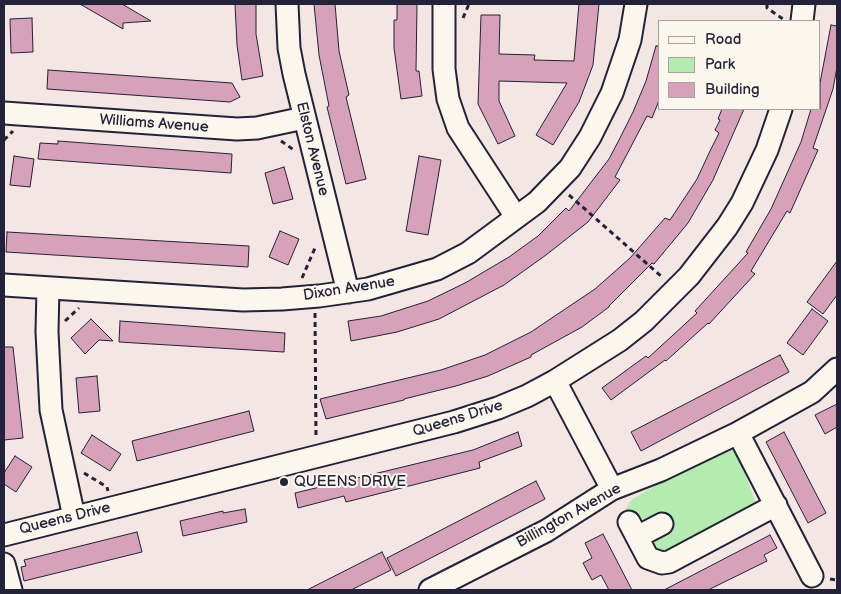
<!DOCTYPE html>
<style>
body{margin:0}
#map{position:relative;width:841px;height:594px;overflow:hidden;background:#f4e6e2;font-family:"Balsamiq Sans",sans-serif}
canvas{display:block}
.frame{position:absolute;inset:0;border:5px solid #22223b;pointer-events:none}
.legend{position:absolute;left:658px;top:20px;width:162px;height:90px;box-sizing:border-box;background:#fbf7ec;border:1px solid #a4a2a5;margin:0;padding:6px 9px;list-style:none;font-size:15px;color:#22223b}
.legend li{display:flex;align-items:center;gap:10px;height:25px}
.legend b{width:25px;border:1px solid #a4a2a5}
</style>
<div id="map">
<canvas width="841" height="594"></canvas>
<div class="frame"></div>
<ul class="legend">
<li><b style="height:6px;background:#fbf7ec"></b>Road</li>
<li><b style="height:14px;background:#b4ecb0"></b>Park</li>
<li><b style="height:14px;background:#d6a1b9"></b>Building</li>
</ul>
</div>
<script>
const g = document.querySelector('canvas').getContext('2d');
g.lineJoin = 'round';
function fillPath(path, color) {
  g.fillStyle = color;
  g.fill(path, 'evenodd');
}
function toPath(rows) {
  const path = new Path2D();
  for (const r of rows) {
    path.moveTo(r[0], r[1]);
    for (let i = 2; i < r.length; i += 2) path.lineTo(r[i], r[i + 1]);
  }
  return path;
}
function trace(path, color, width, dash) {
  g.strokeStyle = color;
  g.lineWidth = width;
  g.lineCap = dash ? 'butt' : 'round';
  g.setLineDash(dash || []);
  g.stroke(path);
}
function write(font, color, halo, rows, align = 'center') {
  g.font = font + ' "Balsamiq Sans",sans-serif';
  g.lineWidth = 4;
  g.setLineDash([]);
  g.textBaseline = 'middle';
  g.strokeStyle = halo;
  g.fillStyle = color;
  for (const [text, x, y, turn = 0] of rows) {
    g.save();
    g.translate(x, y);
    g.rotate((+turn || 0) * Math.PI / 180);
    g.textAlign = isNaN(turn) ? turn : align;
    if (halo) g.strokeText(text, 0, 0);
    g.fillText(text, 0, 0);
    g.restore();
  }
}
fillPath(toPath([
 [732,441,757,505,661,554,647,548,659,516,636,521,626,514,626,509,629,503,634,498]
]), '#b4ecb0');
const building = toPath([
 [80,4,122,4,151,21,123,23,123,29,80,4],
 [235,4,256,4,256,34,263,76,242,80,237,45,235,4],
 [314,4,335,4,339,51,349,95,346,97,366,179,346,184,327,107,329,106,319,55,314,4],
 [397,4,417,4,416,71,419,71,422,96,401,99,394,48,394,20,397,20,397,4],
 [579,4,599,4,593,65,579,102,553,145,536,135,567,83,499,81,499,101,515,136,498,144,478,104,481,15,500,15,499,54,535,55,534,60,574,61,579,4],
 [32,18,33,52,11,53,10,19,32,18],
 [831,25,837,26,837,67,833,89,813,148,818,150,790,213,787,211,751,271,755,274,709,324,708,323,666,361,665,360,611,400,602,388,646,356,648,358,697,313,695,311,748,253,746,252,771,209,784,180,801,142,811,109,820,109,820,83,831,25],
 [656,46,660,46,660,98,652,118,647,116,615,177,620,180,588,222,546,255,504,285,439,319,397,332,351,341,348,321,381,316,428,301,465,283,509,257,538,236,566,208,569,211,609,159,619,140,633,112,646,81,656,46],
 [48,70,232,83,240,97,230,102,47,89,48,70],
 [722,109,744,109,713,180,688,223,654,264,652,263,609,306,609,307,582,327,531,355,531,357,488,376,456,386,404,399,404,400,326,419,320,399,441,370,485,355,531,332,595,289,630,258,665,218,670,220,697,179,710,151,719,133,715,130,720,120,718,119,722,109],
 [58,141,232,154,231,173,38,159,40,143,58,144,58,141],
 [14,156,34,159,30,187,10,185,14,156],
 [419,156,441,160,428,235,406,231,419,156],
 [284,167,293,199,273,204,265,173,284,167],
 [280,231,299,239,288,265,269,257,280,231],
 [7,232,249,246,248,267,6,252,7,232],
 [837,261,837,295,823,314,807,302,837,261],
 [812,309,828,321,803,355,787,343,812,309],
 [91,319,113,341,99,340,85,354,71,338,91,319],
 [120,321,285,333,284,352,119,342,120,321],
 [4,347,13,347,23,438,4,440,4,347],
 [780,355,789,372,641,451,631,432,780,355],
 [97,376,100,411,79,413,76,378,97,376],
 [837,404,837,427,825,434,815,415,837,404],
 [249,411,254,431,137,461,132,441,249,411],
 [518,432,522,446,479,462,480,468,346,502,344,496,298,508,295,493,473,450,518,432],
 [784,432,826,513,808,523,766,442,784,432],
 [92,435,121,454,110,471,81,453,92,435],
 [15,456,32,467,16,492,4,484,4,473,15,456],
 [536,481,545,499,396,576,387,558,536,481],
 [245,509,247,522,183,536,180,521,223,511,223,513,245,509],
 [137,532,142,552,24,581,21,567,26,566,24,560,137,532],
 [603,534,632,590,609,590,601,575,592,580,583,563,592,558,585,543,603,534],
 [770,535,777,548,764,555,767,561,708,590,664,590,770,535],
 [382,552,391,570,351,590,307,590,382,552]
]);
fillPath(building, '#d6a1b9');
trace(building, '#22223b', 1);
const minor = toPath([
 [287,4,289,48,294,74,348,292],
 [444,4,444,69,448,99,458,128,516,217],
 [802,21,804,4],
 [4,113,237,129,257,128,304,118],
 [4,285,243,300,282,299,319,296,368,289,437,269,468,253,537,202,570,168,590,137,612,93,630,40,636,4],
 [48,288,47,332,51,410,74,517],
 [555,381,612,489],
 [738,433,812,576],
 [629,522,648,558,662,563,669,562,776,505],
 [4,535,454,422,498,408,527,396,555,381,620,340,644,321,689,276,727,227,742,203,767,150,781,109],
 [637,537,662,524],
 [4,564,11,590],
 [430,590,546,531,612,489,661,470,738,433,812,392,837,369]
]);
trace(minor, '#22223b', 25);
trace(toPath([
 [767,4,767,8,783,19],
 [463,18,469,4],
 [4,140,13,131],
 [281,141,294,150],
 [569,195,662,277],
 [302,278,315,248,318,247],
 [315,313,316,437],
 [65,321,79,308],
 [84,473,107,487,108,491],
 [830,579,837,580]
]), '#22223b', 3, [5, 4]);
trace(minor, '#fbf7ec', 21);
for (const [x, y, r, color] of [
 [284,482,5,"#22223b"]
]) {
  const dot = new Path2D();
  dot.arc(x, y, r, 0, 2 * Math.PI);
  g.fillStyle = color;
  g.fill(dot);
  trace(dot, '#fbf7ec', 2);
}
write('15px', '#22223b', '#fbf7ec', [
 ["Williams Avenue",154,124,4],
 ["Elston Avenue",312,149,76],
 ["Dixon Avenue",349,289,-9],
 ["Queens Drive",458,419,-17],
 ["Billington Avenue",569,516,-29],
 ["Queens Drive",65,519,-14]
]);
write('15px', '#22223b', '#fbf7ec', [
 ["QUEENS DRIVE",294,482]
], 'left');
</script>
